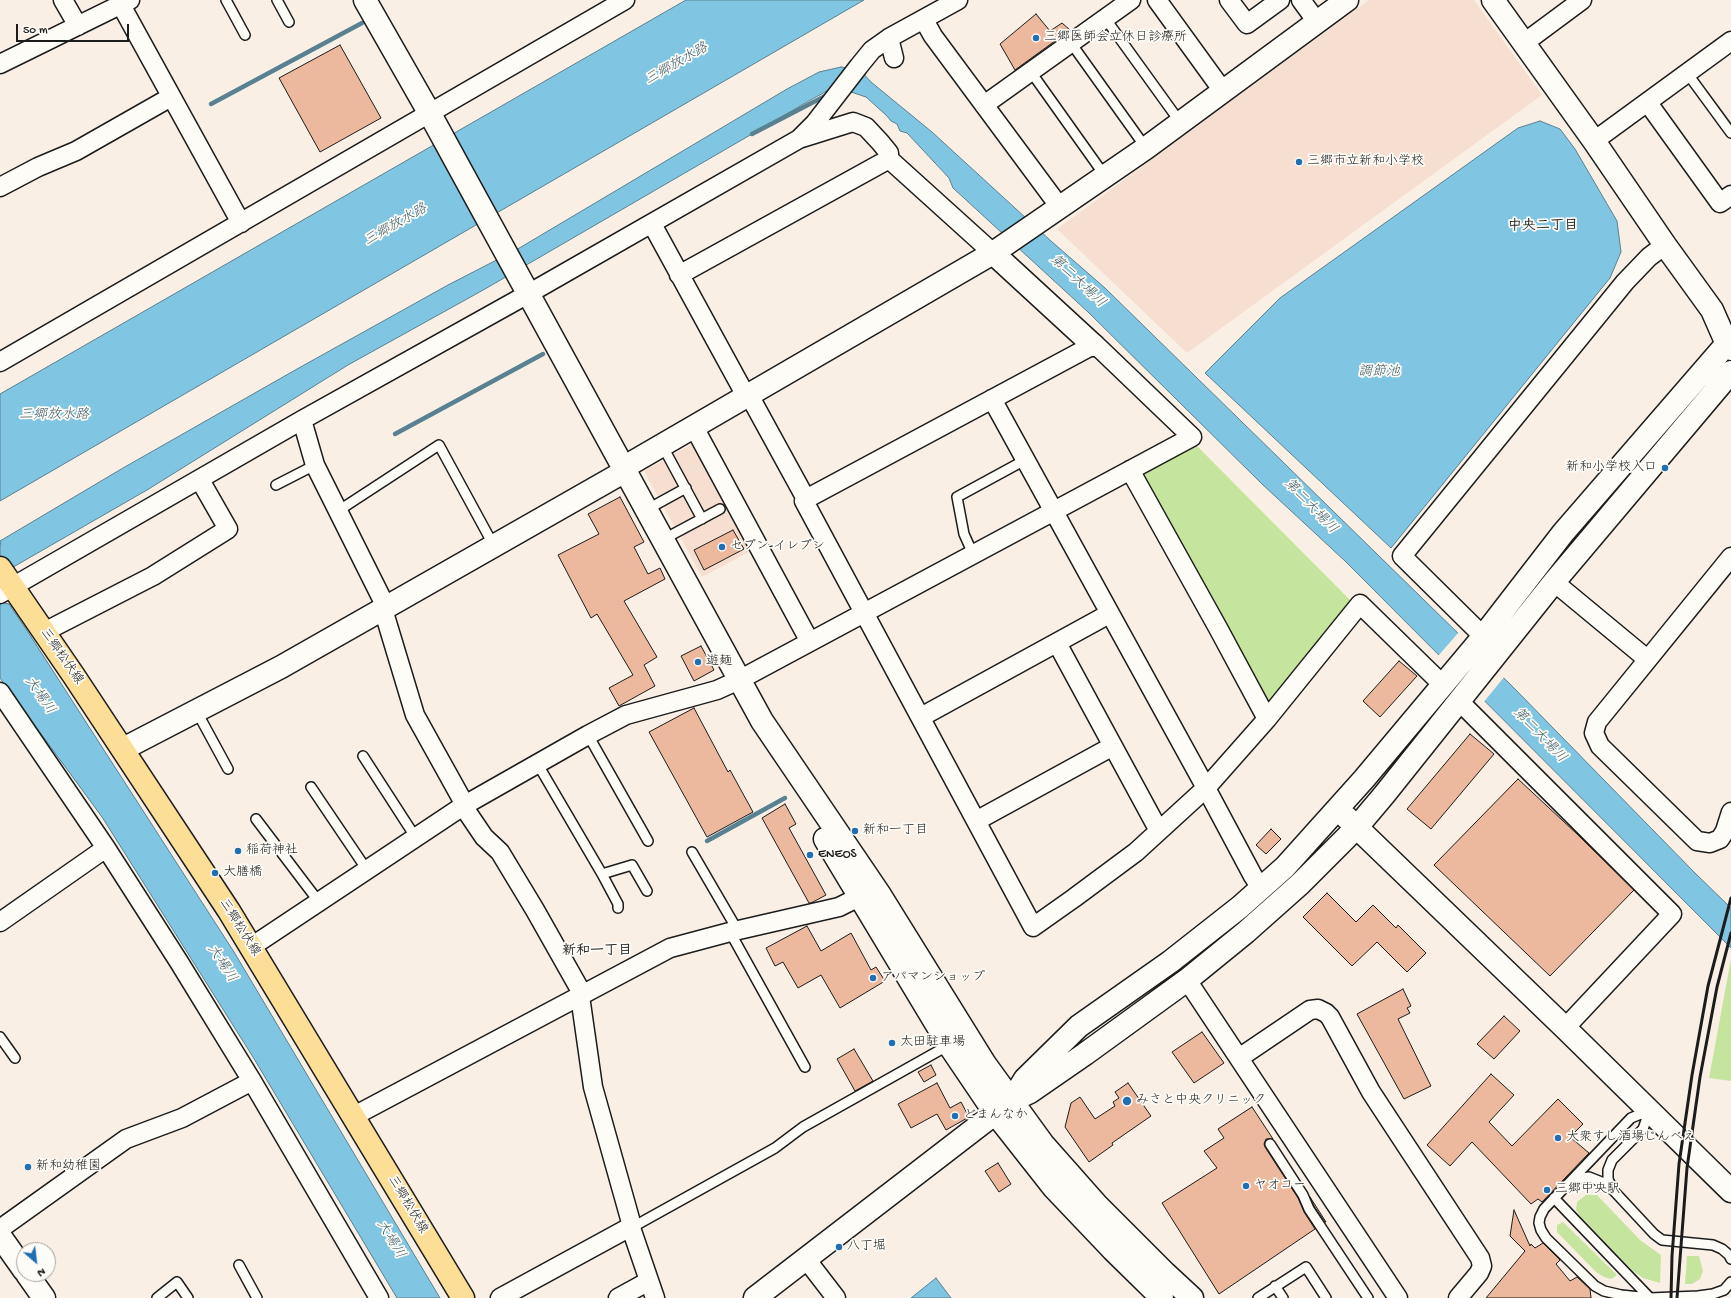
<!DOCTYPE html>
<meta charset="utf-8">
<style>
body{margin:0}
#map{position:relative;width:1731px;height:1298px;overflow:hidden;background:#faefe5;font-family:"Gochi Hand",sans-serif}
canvas{display:block}
.north{position:absolute;left:16px;top:1242px;width:40px;height:40px;box-sizing:border-box;background:#fdfcf7;border:1px solid #a3a29f;border-radius:50%;rotate:152deg;font-size:11px;font-weight:700;line-height:16px;text-align:center;color:#1c1c1c}
.north::after{content:'';display:block;margin:auto;width:14px;height:18px;background:#1f6fb2;clip-path:polygon(50% 0,100% 100%,50% 72%,0 100%)}
.scale{position:absolute;left:16px;top:24px;width:113px;height:18px;box-sizing:border-box;border:2px solid #1c1c1c;border-top:0;padding-left:5px;font-size:12px;line-height:14px;white-space:nowrap;color:#1c1c1c;-webkit-text-stroke:3px #fdfcf7;paint-order:stroke}
</style>
<div id="map">
<canvas width="1731" height="1298"></canvas>
<div class="north">N</div>
<div class="scale">50 m</div>
</div>
<script>
const g = document.querySelector('canvas').getContext('2d');
g.lineJoin = 'round';
function fillPath(path, color) {
  g.fillStyle = color;
  g.fill(path, 'evenodd');
}
function toPath(rows) {
  const path = new Path2D();
  for (const r of rows) {
    path.moveTo(r[0], r[1]);
    for (let i = 2; i < r.length; i += 2) path.lineTo(r[i], r[i + 1]);
  }
  return path;
}
function trace(path, color, width, dash) {
  g.strokeStyle = color;
  g.lineWidth = width;
  g.lineCap = dash ? 'butt' : 'round';
  g.setLineDash(dash || []);
  g.stroke(path);
}
function write(font, color, halo, rows, align = 'center') {
  g.font = font + ' "Gochi Hand","Klee One",sans-serif';
  g.lineWidth = 3.5;
  g.setLineDash([]);
  g.textBaseline = 'middle';
  g.strokeStyle = halo;
  g.fillStyle = color;
  for (const [text, x, y, turn = 0] of rows) {
    g.save();
    g.translate(x, y);
    g.rotate((+turn || 0) * Math.PI / 180);
    g.textAlign = isNaN(turn) ? turn : align;
    if (halo) g.strokeText(text, 0, 0);
    g.fillText(text, 0, 0);
    g.restore();
  }
}
fillPath(toPath([
 [1369,0,1474,0,1542,95,1187,353,1057,229],
 [696,442,753,550,702,577,644,471]
]), '#f6dfd0');
fillPath(toPath([
 [1196,445,1353,603,1273,702,1265,701,1142,474],
 [1731,959,1731,1081,1709,1078],
 [1586,1195,1597,1195,1640,1240,1661,1255,1660,1283,1643,1278,1633,1271,1580,1216,1576,1210,1577,1202],
 [1563,1222,1617,1275,1611,1279,1604,1277,1596,1272,1557,1232,1557,1225],
 [1687,1256,1699,1256,1703,1271,1700,1279,1692,1284,1685,1284]
]), '#c5e59e');
const water = toPath([
 [686,0,864,0,0,501,0,394,686,0],
 [841,67,860,70,871,82,932,132,1051,241,1105,288,1513,687,1695,873,1731,908,1731,948,1345,561,1262,484,1088,312,953,188,949,178,907,133,900,131,897,124,891,121,887,116,866,97,842,89,827,91,814,98,485,289,348,365,147,490,15,566,0,577,0,546,1,545,0,541,123,468,297,369,448,285,516,250,787,89,819,72,841,67],
 [1540,121,1560,129,1575,149,1617,221,1621,252,1610,278,1391,548,1205,373,1280,298,1518,128,1540,121],
 [0,596,4,603,9,604,26,629,234,952,440,1298,397,1298,253,1057,102,817,0,678,0,596],
 [936,1278,951,1298,911,1298,936,1278]
]);
fillPath(water, '#80c5e1');
trace(water, '#588192', 1);
fillPath(toPath([
 [1459,632,1505,676,1483,703,1438,656]
]), '#faefe5');
trace(toPath([
 [211,104,362,23],
 [752,134,829,94],
 [395,434,543,354],
 [707,841,785,798]
]), '#588192', 4.5);
const building = toPath([
 [1036,14,1050,31,1062,23,1070,30,1015,70,1000,44,1036,14],
 [340,45,381,118,320,152,279,78,340,45],
 [620,497,644,542,634,547,648,574,660,568,665,579,624,601,657,657,644,665,655,686,619,706,609,688,633,675,597,614,591,618,558,555,599,534,588,514,620,497],
 [733,530,744,549,704,570,694,550,733,530],
 [701,646,714,670,694,681,681,656,701,646],
 [1399,661,1417,676,1380,717,1363,701,1399,661],
 [694,708,728,772,730,770,753,812,707,837,649,732,694,708],
 [1470,734,1494,754,1431,829,1407,809,1470,734],
 [1518,779,1577,834,1634,890,1550,976,1434,865,1518,779],
 [785,804,796,824,789,828,826,895,811,903,809,903,762,818,785,804],
 [1271,829,1281,839,1266,854,1256,845,1271,829],
 [1327,893,1356,922,1373,905,1396,928,1398,925,1426,953,1407,972,1377,942,1352,966,1303,917,1327,893],
 [807,926,821,951,851,933,871,970,876,967,885,981,840,1008,821,975,798,988,783,962,775,966,766,948,807,926],
 [1403,989,1411,1006,1407,1008,1410,1013,1398,1019,1431,1086,1404,1099,1357,1014,1403,989],
 [1504,1016,1520,1031,1494,1059,1477,1044,1504,1016],
 [1202,1032,1224,1063,1194,1083,1172,1052,1202,1032],
 [854,1049,873,1081,855,1091,837,1059,854,1049],
 [931,1065,936,1075,924,1082,918,1072,931,1065],
 [1491,1074,1514,1095,1489,1122,1512,1146,1558,1099,1583,1124,1570,1137,1589,1153,1542,1202,1538,1199,1531,1204,1472,1142,1450,1166,1427,1145,1491,1074],
 [937,1083,950,1108,961,1102,969,1117,946,1130,937,1114,911,1128,898,1104,937,1083],
 [1128,1083,1151,1116,1112,1143,1113,1145,1089,1162,1065,1127,1071,1103,1080,1097,1095,1119,1115,1106,1113,1102,1119,1098,1115,1092,1128,1083],
 [1252,1107,1273,1139,1266,1139,1264,1144,1265,1147,1298,1198,1304,1212,1315,1229,1219,1294,1162,1203,1217,1168,1204,1151,1224,1138,1218,1129,1252,1107],
 [998,1163,1011,1184,999,1192,985,1171,998,1163],
 [1310,1197,1326,1222,1325,1222,1314,1206,1310,1197],
 [1514,1210,1530,1246,1531,1244,1535,1248,1543,1243,1560,1260,1556,1264,1570,1281,1577,1277,1590,1289,1591,1298,1486,1298,1525,1251,1510,1236,1514,1210]
]);
fillPath(building, '#ecb99e');
trace(building, '#1c1c1c', 1);
const service = toPath([
 [226,0,245,35],
 [277,0,289,22],
 [1105,18,1180,122],
 [1071,43,1146,148],
 [1031,72,1105,176],
 [1687,73,1731,133],
 [662,445,702,519],
 [276,485,315,465],
 [646,510,686,488],
 [338,511,439,445,494,546],
 [662,540,720,509],
 [973,554,964,534,957,497,1025,460],
 [197,712,228,769],
 [588,735,648,841],
 [363,756,416,838],
 [537,763,602,874,632,865,647,891],
 [311,787,367,870],
 [256,819,319,902],
 [692,852,738,931],
 [602,874,618,904,618,908],
 [730,932,805,1067],
 [0,1037,15,1058],
 [1648,1111,1631,1118,1544,1209,1540,1217,1539,1223,1541,1230,1546,1238,1595,1286,1604,1291,1621,1295,1650,1298,1698,1296,1713,1294,1724,1290,1731,1282],
 [1649,1112,1643,1129,1612,1160,1608,1170,1608,1179,1613,1190,1654,1234,1662,1240,1713,1245,1722,1249,1729,1255,1731,1259],
 [1270,1144,1303,1195,1309,1209,1368,1298],
 [1574,1180,1589,1177,1604,1183,1611,1189],
 [1554,1198,1650,1298],
 [631,1228,775,1148,803,1127,949,1045],
 [239,1265,257,1298],
 [1275,1286,1283,1298],
 [157,1298,177,1282,188,1298],
 [1258,1298,1306,1267,1326,1298]
]);
const minor = toPath([
 [63,0,78,26],
 [1157,0,1223,91],
 [1229,0,1247,24,1280,0],
 [1301,0,1317,22],
 [121,5,241,223],
 [924,20,933,36,1059,206],
 [889,38,894,58],
 [1524,43,1582,0],
 [0,64,130,0],
 [1648,103,1720,203,1731,195],
 [984,105,1131,0],
 [802,138,853,122,866,127,880,142,889,153,889,159,993,253],
 [1594,141,1731,41],
 [0,187,38,167,76,151,171,97],
 [652,224,746,396],
 [679,275,889,159],
 [0,362,625,0],
 [992,399,1206,788,1253,876,1261,888],
 [302,420,315,465,386,607],
 [694,427,810,642],
 [1130,470,1218,628,1267,719],
 [806,499,804,501,976,821],
 [1731,557,1597,722,1594,733,1600,746,1697,841,1710,843,1720,839,1725,831,1731,812],
 [1554,582,1647,659],
 [0,594,302,420,528,294,799,139,815,123,859,66,872,50,889,38,958,0],
 [383,609,415,715,465,805],
 [44,632,153,576,228,529,200,480],
 [1483,636,1402,556,1625,282,1649,257,1665,245],
 [1057,643,1159,831],
 [0,692,106,848,179,962,252,1081,379,1298],
 [1459,701,1672,914,1565,1028],
 [921,717,1109,614],
 [1113,746,976,821,1033,927,1074,898,1136,852,1206,788,1267,719,1360,604,1443,685],
 [463,806,484,837,500,852,535,910,583,995],
 [0,922,106,848],
 [251,947,463,806,588,735,626,715,717,690,739,680,1192,437,1095,344,806,499,749,395],
 [1187,980,1398,1298],
 [580,996,593,1087,632,1226,631,1228,655,1298],
 [1239,1058,1310,1010,1318,1009,1326,1013,1330,1017,1371,1092,1480,1258,1482,1266,1479,1273,1458,1298],
 [354,1116,670,948,730,932,839,907,871,891],
 [0,1229,126,1139,182,1118,252,1081],
 [806,1259,836,1298],
 [500,1298,632,1226],
 [618,1298,649,1281]
]);
const tertiary = toPath([
 [365,0,430,114,762,721,880,895,985,1064,1043,1144,1097,1205,1165,1273,1192,1298],
 [1493,0,1594,141,1665,245,1712,310,1727,344,1731,349],
 [993,253,1093,345],
 [123,749,281,667,383,609,620,474,628,465,993,253,1146,148,1347,0],
 [1346,817,1565,1028,1731,1191],
 [825,839,949,1045,995,1113,1054,1188,1113,1250,1162,1298],
 [1017,1092,1025,1079,1079,1026,1170,962,1240,907,1285,867,1364,779,1478,643,1563,533,1731,339],
 [0,1236,24,1270],
 [27,1274,44,1298],
 [755,1298,1011,1101,1030,1092,1085,1054,1187,980,1246,932,1300,884,1357,827,1384,795,1554,582,1731,372]
]);
const primary = toPath([
 [0,568,74,676,229,911,463,1298]
]);
trace(service, '#1c1c1c', 12);
trace(minor, '#1c1c1c', 21);
trace(tertiary, '#1c1c1c', 25);
trace(primary, '#1c1c1c', 25);
trace(service, '#fdfcf7', 9);
trace(minor, '#fdfcf7', 18);
trace(tertiary, '#fdfcf7', 22);
trace(primary, '#fcde96', 22);
trace(toPath([
 [1671,1298,1672,1256,1679,1164,1692,1075,1708,986,1731,898],
 [1677,1298,1687,1168,1700,1077,1717,987,1731,933]
]), '#1c1c1c', 3);
for (const [x, y, r, color] of [
 [1036,38,4,"#1f6fb2"],
 [1299,162,4,"#1f6fb2"],
 [1665,468,4,"#1f6fb2"],
 [722,547,4,"#1f6fb2"],
 [698,662,4,"#1f6fb2"],
 [855,831,4,"#1f6fb2"],
 [238,851,4,"#1f6fb2"],
 [810,855,4,"#1f6fb2"],
 [215,873,4,"#1f6fb2"],
 [873,978,4,"#1f6fb2"],
 [892,1043,4,"#1f6fb2"],
 [1127,1101,5,"#1f6fb2"],
 [955,1116,4,"#1f6fb2"],
 [1558,1138,4,"#1f6fb2"],
 [28,1167,4,"#1f6fb2"],
 [1246,1186,4,"#1f6fb2"],
 [1547,1190,4,"#1f6fb2"],
 [839,1247,4,"#1f6fb2"]
]) {
  const dot = new Path2D();
  dot.arc(x, y, r, 0, 2 * Math.PI);
  g.fillStyle = color;
  g.fill(dot);
  trace(dot, '#fdfcf7', 1.5);
}
write('13px', '#1c1c1c', '#fdfcf7', [
 ["三郷医師会立休日診療所",1044,38],
 ["三郷市立新和小学校",1307,162],
 ["新和小学校入口",1657,468,"right"],
 ["セブン-イレブン",730,547],
 ["遊麺",706,662],
 ["新和一丁目",863,831],
 ["稲荷神社",246,851],
 ["ENEOS",818,855],
 ["大膳橋",223,873],
 ["アパマンショップ",881,978],
 ["太田駐車場",900,1043],
 ["みさと中央クリニック",1136,1101],
 ["どまんなか",963,1116],
 ["大衆すし酒場じんべえ",1566,1138],
 ["新和幼稚園",36,1167],
 ["ヤオコー",1254,1186],
 ["三郷中央駅",1555,1190],
 ["八丁堀",847,1247]
], 'left');
write('13px', '#1c1c1c', '#fdfcf7', [
 ["三郷松伏線",61,657,55],
 ["三郷松伏線",239,928,58],
 ["三郷松伏線",407,1205,59]
]);
write('italic 14px', '#44606b', '#fdfcf7', [
 ["三郷放水路",677,65,-30],
 ["三郷放水路",396,226,-30],
 ["第二大場川",1077,282,43],
 ["調節池",1379,373],
 ["三郷放水路",54,416],
 ["第二大場川",1310,507,46],
 ["大場川",39,696,55],
 ["第二大場川",1539,736,46],
 ["大場川",221,964,57],
 ["大場川",390,1240,59]
]);
write('bold 14px', '#1c1c1c', '#fdfcf7', [
 ["中央二丁目",1543,227],
 ["新和一丁目",597,952]
]);
</script>
